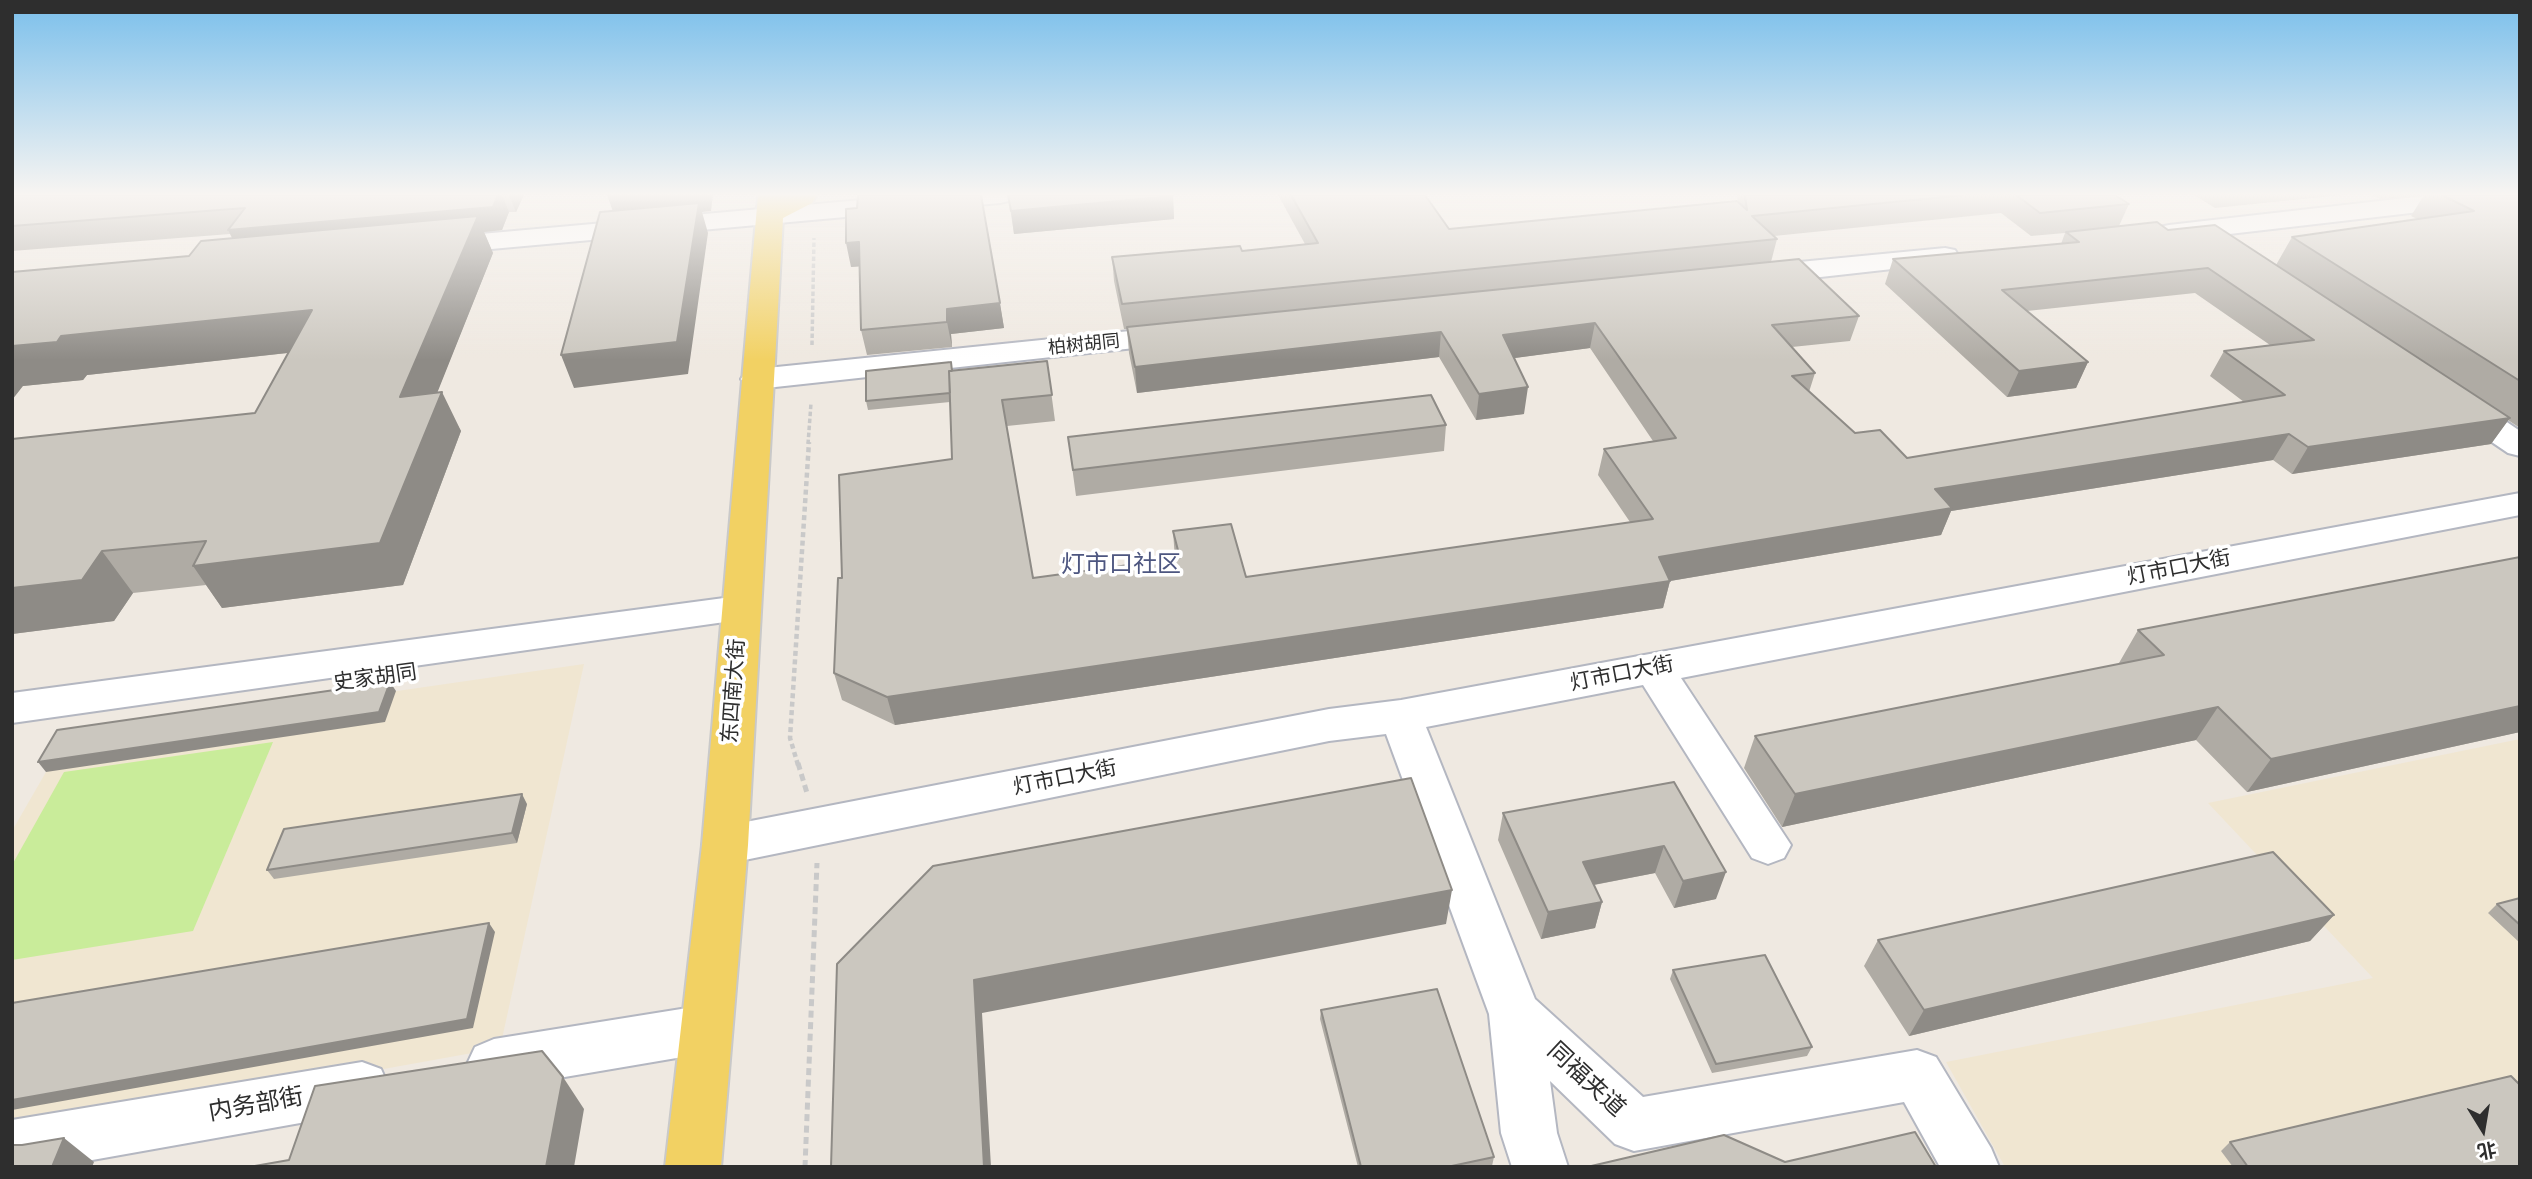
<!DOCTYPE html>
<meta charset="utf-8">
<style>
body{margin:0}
#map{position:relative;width:2532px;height:1179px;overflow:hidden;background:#efe9e1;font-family:"Noto Sans","Noto Sans SC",sans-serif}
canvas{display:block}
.frame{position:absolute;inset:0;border:14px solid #2e2e2e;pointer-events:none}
.north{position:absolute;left:2448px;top:1095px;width:70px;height:70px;-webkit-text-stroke:5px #fff;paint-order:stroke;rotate:169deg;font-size:19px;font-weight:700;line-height:28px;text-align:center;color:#2e2e2e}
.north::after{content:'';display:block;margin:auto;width:24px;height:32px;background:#2e2e2e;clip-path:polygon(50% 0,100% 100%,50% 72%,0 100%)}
</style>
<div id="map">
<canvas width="2532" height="1179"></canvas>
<div class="frame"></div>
<div class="north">北</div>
</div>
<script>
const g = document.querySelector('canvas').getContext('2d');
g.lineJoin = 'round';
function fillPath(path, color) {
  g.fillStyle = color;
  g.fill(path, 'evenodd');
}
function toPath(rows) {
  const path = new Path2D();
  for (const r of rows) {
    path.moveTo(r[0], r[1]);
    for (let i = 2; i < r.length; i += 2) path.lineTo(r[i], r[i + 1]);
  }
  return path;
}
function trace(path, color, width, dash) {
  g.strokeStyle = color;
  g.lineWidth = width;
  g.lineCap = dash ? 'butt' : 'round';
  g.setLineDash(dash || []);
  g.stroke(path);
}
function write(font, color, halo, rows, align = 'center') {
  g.font = font + ' "Noto Sans","Noto Sans SC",sans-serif';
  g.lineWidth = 7;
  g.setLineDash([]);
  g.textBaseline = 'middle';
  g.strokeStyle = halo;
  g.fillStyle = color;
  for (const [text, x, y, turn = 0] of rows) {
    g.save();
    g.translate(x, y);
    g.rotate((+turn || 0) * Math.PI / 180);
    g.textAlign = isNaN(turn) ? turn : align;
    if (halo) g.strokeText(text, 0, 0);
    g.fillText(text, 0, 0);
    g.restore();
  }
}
fillPath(toPath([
 [584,664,500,1048,12,1136,12,831,65,739],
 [2520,739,2520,1167,2005,1167,1946,1062,2373,978,2208,803]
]), '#f0e6d1');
fillPath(toPath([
 [273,742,193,931,12,960,12,865,64,772]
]), '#c9ec9a');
const minor = toPath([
 [917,195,1013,195,1009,201,1000,203,436,254,426,252,422,246,426,240,436,238,917,195],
 [2432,195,2510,195,2506,201,2497,203,2169,241,2159,239,2155,233,2159,227,2169,225,2432,195],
 [1945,248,1955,250,1959,256,1955,262,1758,284,1748,281,1744,275,1748,269,1758,266,1945,248],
 [1179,326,1190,328,1194,335,1190,342,757,389,746,386,741,379,746,372,757,369,1179,326],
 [2458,394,2470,397,2520,431,2520,456,2508,453,2446,411,2442,404,2446,397,2458,394],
 [2520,493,2520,515,1681,678,1791,845,1784,858,1768,864,1752,858,1643,685,1426,727,1535,999,1643,1097,1917,1050,1936,1057,1991,1148,1999,1167,1940,1167,1904,1102,1634,1151,1615,1144,1550,1081,1557,1133,1568,1167,1512,1167,1501,1133,1489,1014,1386,734,1329,741,725,864,709,858,702,845,709,832,725,826,1329,709,1401,700,2520,493],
 [739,596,753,600,759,609,753,618,12,723,12,693,739,596],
 [706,1005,724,1012,732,1029,724,1046,706,1053,494,1089,475,1081,467,1064,475,1047,494,1039,706,1005],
 [362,1062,381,1069,389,1087,381,1105,362,1112,53,1167,12,1167,12,1120,362,1062]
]);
const major = toPath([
 [758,195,816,195,816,197,812,203,783,218,748,845,721,1167,665,1167,702,845,758,195]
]);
trace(minor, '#b4b7c1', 4);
trace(major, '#c9c9c9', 4);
trace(toPath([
 [812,345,814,238],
 [808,444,811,403]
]), '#c9c9c9', 3.5, [4.5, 2.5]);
trace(toPath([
 [798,765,790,738,809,442]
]), '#c9c9c9', 4.5, [5, 3.5]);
trace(toPath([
 [798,763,807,793],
 [805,1167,817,863]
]), '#c9c9c9', 5, [7, 4.5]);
fillPath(minor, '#fff');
fillPath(major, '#f2d163');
fillPath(toPath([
 [12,195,524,195,516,212,509,212,502,230,484,232,493,253,437,392,461,431,403,585,222,608,206,585,133,593,114,621,12,634,12,439,255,413,288,353,87,375,83,380,23,386,12,272,189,256,232,238,230,234,12,251],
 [981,195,1004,328,951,334,952,347,867,355,861,330,860,266,851,267],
 [1008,195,1173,195,1174,219,1014,234],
 [1278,195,1425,195,1449,229,1738,202,1737,195,2115,195,2129,204,2119,226,2168,230,2276,265,2292,237,2417,219,2411,216,2424,195,2380,199,2372,195,2520,195,2520,428,2508,420,2491,444,2292,474,2273,460,1951,511,1941,535,1670,581,1663,608,895,725,842,700,834,673,842,578,952,459,950,402,868,410,866,401,953,371,1047,361,1055,421,1007,426,1033,578,1175,559,1173,531,1246,577,1630,522,1598,475,1604,449,1653,441,1590,348,1514,358,1524,414,1476,420,1439,357,1137,393,1129,353,1127,329,1124,329,1114,281,1112,257,1242,251,1305,244],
 [2001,213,2031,236,2065,233,2061,244,1893,259,1885,284,2007,397,2076,388,2088,362,2027,311,2195,293,2270,345,2224,351,2210,376,2244,402,1907,458,1855,433,1809,392,1815,373,1792,347,1850,341,1859,316,1771,262,1777,239,1774,236],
 [2194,195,2342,195,2215,208],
 [1446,425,1444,451,1076,496,1068,437],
 [2520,557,2520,732,2247,792,2196,740,1782,827,1744,768,1755,736,2120,664,2119,663,2138,630],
 [1674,782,1716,899,1674,908,1655,873,1594,885,1602,902,1595,928,1541,939,1498,840,1503,813],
 [527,804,517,843,274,879,267,870],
 [2520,898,2520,943,2488,913,2497,904],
 [2334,915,2310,941,1909,1036,1864,966,1878,940],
 [1673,970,1812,1047,1807,1056,1712,1073,1670,979],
 [1321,1010,1494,1157,1492,1166,1358,1167,1320,1019],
 [2230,1142,2520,1167,2233,1167,2221,1151]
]), '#afaba4');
fillPath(toPath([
 [498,195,502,195,509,212,502,230,484,232,493,253,420,436,400,397,471,233,241,254,228,230],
 [509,195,524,195,516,212],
 [607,195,713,195,711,211,702,212,708,233,688,374,574,388,561,355,616,220],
 [1173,196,1174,219,1014,234,1011,211],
 [859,242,865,266,851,267,846,243],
 [1000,303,1004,328,951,334,952,347,947,322,947,309],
 [312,310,332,348,87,375,83,380,23,386,12,400,12,346,61,336],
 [1595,323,1590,348,1500,360,1503,335],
 [1441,332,1439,357,1137,393,1135,367],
 [2088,362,2076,388,2007,397,2019,371],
 [1528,387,1524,414,1476,420,1479,394],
 [442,392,461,431,403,585,222,608,193,566],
 [2510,418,2491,444,2292,474,2308,447],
 [2289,434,2273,460,1951,511,1941,535,1670,581,1663,608,895,725,887,697,1659,557,1935,489],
 [102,551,133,593,114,621,12,634,12,588],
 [390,682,396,691,385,722,46,772,38,762],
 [2520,706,2520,732,2247,792,2271,759],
 [2218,707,2196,740,1782,827,1795,794],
 [522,794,527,804,517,843,512,833],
 [1664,846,1655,873,1577,888,1583,862],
 [1726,872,1716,899,1674,908,1683,881],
 [1452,890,1446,924,982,1013,991,1167,984,1167,974,980],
 [1602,902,1595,928,1541,939,1548,912],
 [2334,915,2310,941,1909,1036,1924,1010],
 [489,923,495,932,473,1028,12,1110,12,1100],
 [563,1077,584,1109,574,1167,546,1167],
 [64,1138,94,1162,92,1167,52,1167]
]), '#8e8b86');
const building = toPath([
 [12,195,498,195,493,207,228,230,245,208,12,226,12,195],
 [858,195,981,195,1000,303,947,309,947,322,861,330,859,242,846,243,846,209,857,208,858,195],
 [1008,195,1173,195,1173,196,1011,211,1008,195],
 [1291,195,1425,195,1449,229,1737,201,1747,210,1745,195,1964,195,1752,216,1777,239,1122,304,1112,257,1240,246,1242,251,1318,243,1291,195],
 [2016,195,2115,195,2129,204,2040,213,2016,195],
 [2442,195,2520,195,2520,381,2292,237,2474,211,2442,195],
 [699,203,677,342,561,355,600,212,699,203],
 [478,216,400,397,442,392,380,543,193,566,206,541,102,551,82,580,12,588,12,439,255,413,312,310,61,336,57,342,12,346,12,272,189,256,201,241,478,216],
 [2157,222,2168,230,2215,225,2510,418,2308,447,2289,434,1935,489,1952,508,1659,557,1670,581,887,697,834,673,838,578,842,578,839,475,952,459,949,371,1047,361,1052,395,1002,400,1033,578,1180,558,1173,531,1231,524,1246,577,1653,519,1604,449,1676,438,1595,323,1503,335,1528,387,1479,394,1441,332,1135,367,1127,327,1799,259,1859,316,1772,325,1815,373,1792,376,1855,433,1880,430,1907,458,2285,395,2224,351,2314,340,2208,268,2002,290,2088,362,2019,371,1893,259,2079,242,2066,232,2157,222],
 [951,362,952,371,949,371,950,393,866,401,866,371,951,362],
 [1431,395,1446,425,1073,470,1068,437,1431,395],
 [2520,557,2520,706,2271,759,2218,707,1795,794,1755,736,2164,655,2138,630,2520,557],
 [390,682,379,712,38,762,57,730,390,682],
 [1411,778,1452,890,974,980,984,1167,831,1167,837,964,933,866,1411,778],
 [1674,782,1726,872,1683,881,1664,846,1583,862,1602,902,1548,912,1503,813,1674,782],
 [522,794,512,833,267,870,284,829,522,794],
 [2273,852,2334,915,1924,1010,1878,940,2273,852],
 [2520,898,2520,925,2497,904,2520,898],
 [489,923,467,1019,12,1100,12,1003,489,923],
 [1765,955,1812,1047,1716,1064,1673,970,1765,955],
 [1437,989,1494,1157,1447,1167,1361,1167,1321,1010,1437,989],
 [542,1051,563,1077,546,1167,249,1167,289,1160,315,1086,542,1051],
 [2511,1076,2520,1085,2520,1167,2248,1167,2230,1142,2511,1076],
 [1915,1132,1936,1167,1587,1167,1724,1135,1785,1162,1915,1132],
 [64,1138,52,1167,12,1167,12,1145,22,1145,64,1138]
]);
fillPath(building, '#cbc7bf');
trace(building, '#8e8b86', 2);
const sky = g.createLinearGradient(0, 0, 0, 360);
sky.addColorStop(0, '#7abfeb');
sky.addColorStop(0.54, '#f8f5f2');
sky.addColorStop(1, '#f8f5f200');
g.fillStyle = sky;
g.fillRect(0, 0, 2532, 360);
write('18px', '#2e2e2e', '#fff', [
 ["柏树胡同",1084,345,-6]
]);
write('21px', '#2e2e2e', '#fff', [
 ["灯市口大街",2179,568,-11],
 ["灯市口大街",1622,674,-11],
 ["史家胡同",375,678,-8],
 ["东四南大街",734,691,-86],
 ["灯市口大街",1065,778,-11]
]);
write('24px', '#4d5680', '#fff', [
 ["灯市口社区",1121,565]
]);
write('24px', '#2e2e2e', '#fff', [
 ["同福夹道",1586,1080,43],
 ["内务部街",256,1105,-10]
]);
</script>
